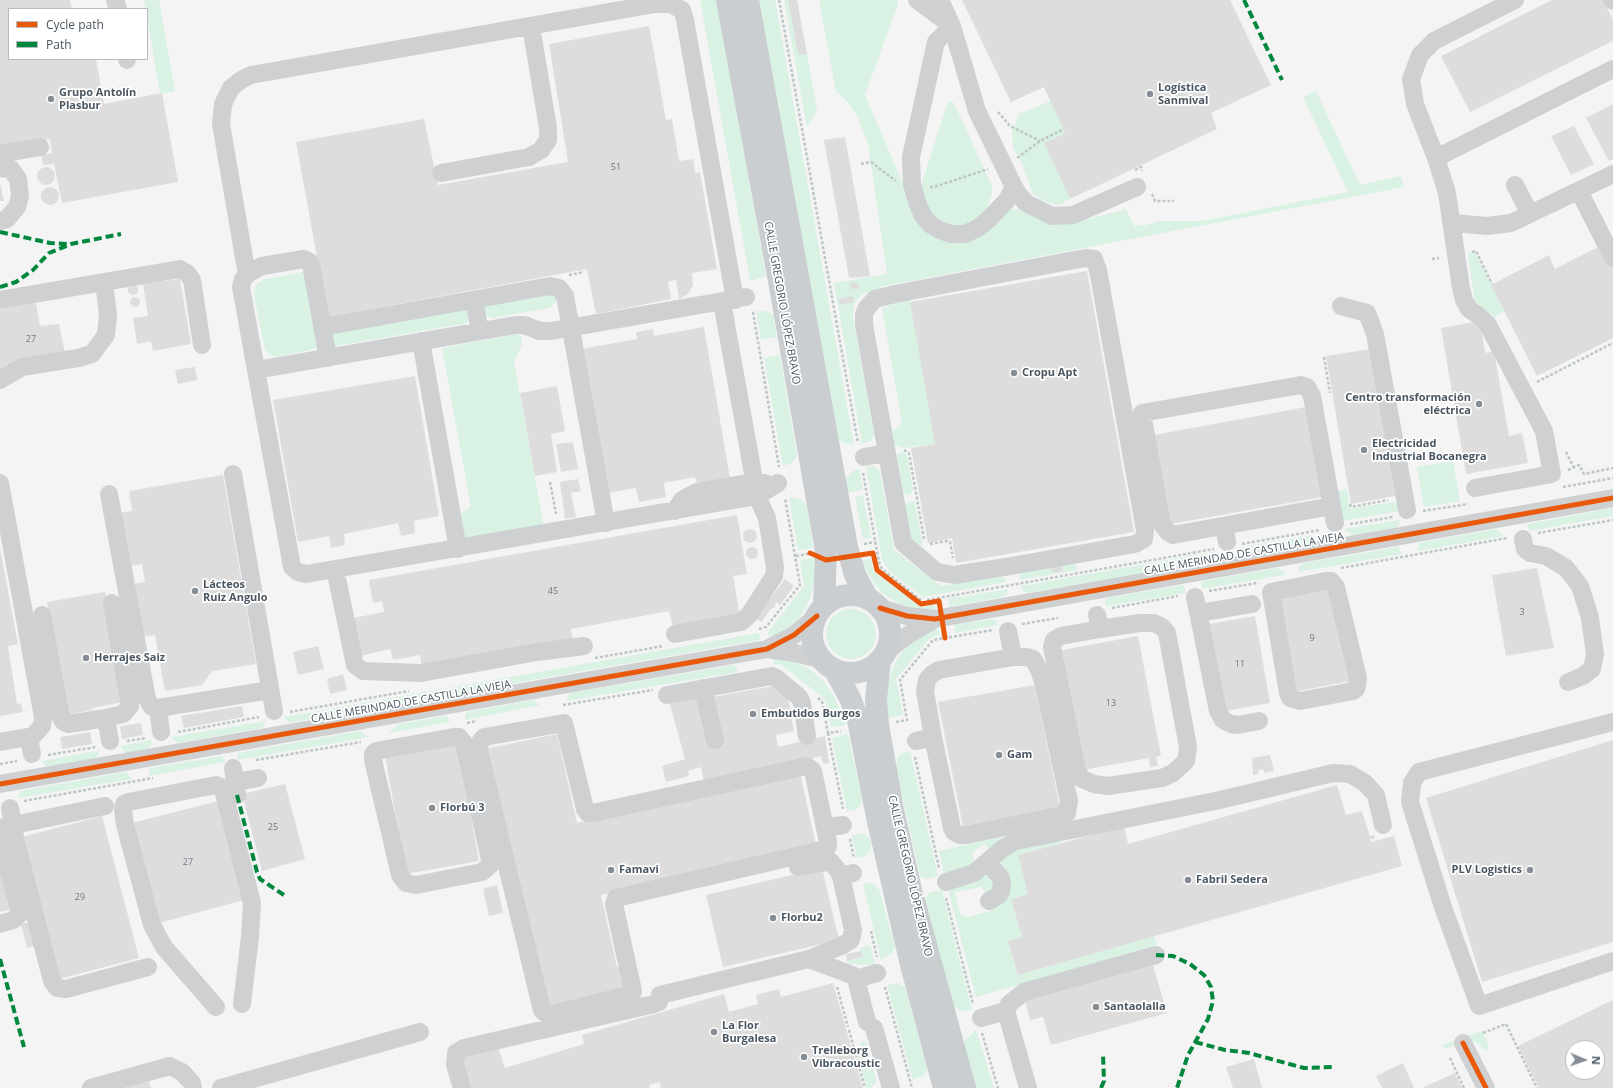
<!DOCTYPE html>
<meta charset="utf-8">
<style>
body{margin:0}
#map{position:relative;width:1613px;height:1088px;overflow:hidden;background:#f4f4f4;font-family:"Open Sans",sans-serif}
canvas{display:block}
.legend{position:absolute;left:8px;top:8px;width:140px;height:52px;box-sizing:border-box;background:#fff;border:1px solid #b7bbc0;margin:0;padding:5px 7px;list-style:none;font-size:12px;color:#4a5661}
.legend li{display:flex;align-items:center;gap:8px;height:20px}
.legend b{width:20px;border:1px solid #b7bbc0}
.north{position:absolute;left:1565px;top:1040px;width:40px;height:40px;box-sizing:border-box;background:#fff;border:1px solid #b7bbc0;border-radius:50%;rotate:92deg;font-size:11px;font-weight:700;line-height:16px;text-align:center;color:#4a5661}
.north::after{content:'';display:block;margin:auto;width:14px;height:18px;background:#868d94;clip-path:polygon(50% 0,100% 100%,50% 72%,0 100%)}
</style>
<div id="map">
<canvas width="1613" height="1088"></canvas>
<ul class="legend">
<li><b style="height:5px;background:#e8590c"></b>Cycle path</li>
<li><b style="height:5px;background:#00873e"></b>Path</li>
</ul>
<div class="north">N</div>
</div>
<script>
const g = document.querySelector('canvas').getContext('2d');
g.lineJoin = 'round';
function fillPath(path, color) {
  g.fillStyle = color;
  g.fill(path, 'evenodd');
}
function toPath(rows) {
  const path = new Path2D();
  for (const r of rows) {
    if (r.length === 3) {
      path.moveTo(r[0] + r[2], r[1]);
      path.arc(r[0], r[1], r[2], 0, 2 * Math.PI);
      continue;
    }
    path.moveTo(r[0], r[1]);
    for (let i = 2; i < r.length; i += 2) path.lineTo(r[i], r[i + 1]);
  }
  return path;
}
function trace(path, color, width, dash) {
  g.strokeStyle = color;
  g.lineWidth = width;
  g.lineCap = dash ? 'butt' : 'round';
  g.setLineDash(dash || []);
  g.stroke(path);
}
function write(font, color, halo, rows, align = 'center') {
  g.font = font + ' "Open Sans",sans-serif';
  g.lineWidth = 3.5;
  g.setLineDash([]);
  g.textBaseline = 'middle';
  g.strokeStyle = halo;
  g.fillStyle = color;
  for (const [text, x, y, turn = 0] of rows) {
    g.save();
    g.translate(x, y);
    g.rotate((+turn || 0) * Math.PI / 180);
    g.textAlign = isNaN(turn) ? turn : align;
    if (halo) g.strokeText(text, 0, 0);
    g.fillText(text, 0, 0);
    g.restore();
  }
}
fillPath(toPath([
 [144,0,159,0,175,91,160,94,147,17,147,9,146,9],
 [700,0,717,0,766,276,754,280,750,280],
 [759,0,775,0,854,445,843,443,836,435],
 [784,0,788,0,798,54,807,54,817,110,807,127],
 [819,0,897,0,898,4,865,95,908,195,940,239,1010,209,1016,209,1048,222,1061,223,1088,219,1120,211,1125,208,1135,227,1142,224,1143,226,1159,221,1202,221,1348,192,1303,97,1316,91,1360,185,1401,176,1404,187,879,287,880,290,862,294,854,304,853,317,874,434,871,441,862,444,834,283,887,274,868,144,857,115,844,98,836,92],
 [949,101,954,103,992,186,992,193,986,211,967,225,947,225,928,213,921,193,922,182,947,105],
 [1051,101,1065,133,1044,143,1070,199,1059,205,1046,202,1033,194,1021,162,1013,148,1012,132,1019,114],
 [1471,252,1475,252,1504,311,1494,318,1475,301,1468,256],
 [309,271,319,348,277,357,272,356,265,350,254,295,255,287,258,283,265,279],
 [552,293,556,298,556,302,550,308,491,318,485,314,484,308,486,305],
 [910,299,935,444,904,448,895,445,892,432,902,423,882,309,894,303],
 [465,309,468,314,469,318,466,323,461,324,336,346,333,345,329,334],
 [756,311,764,311,773,314,777,337,761,340],
 [518,334,521,337,522,344,514,362,544,527,465,539,461,512,471,507,442,348],
 [780,355,797,456,792,463,783,466,764,358],
 [903,452,907,455,913,489,911,494,906,495,903,491,897,456,899,453],
 [1453,461,1460,501,1424,507,1417,467],
 [873,466,877,468,880,472,894,550,941,586,999,576,1005,578,1006,582,923,597,889,571,882,559,866,467],
 [859,469,863,490,846,493,845,481,847,477,853,471],
 [1347,489,1350,509,1393,502,1399,505,1400,511,1342,521,1337,491],
 [863,495,871,538,863,539,855,497],
 [791,497,801,500,807,506,813,548,798,550,789,498],
 [912,501,915,503,923,547,911,539,905,504],
 [1613,508,1613,516,1529,531,1528,524],
 [1400,520,1398,527,1394,528,1355,535,1348,532,1344,529],
 [1497,529,1503,536,1418,551,1419,543],
 [1313,535,1312,539,1309,543,1269,550,1246,554,1238,548],
 [1398,547,1402,554,1298,572,1299,566,1304,563],
 [1214,552,1212,556,1205,562,1028,593,1023,591,1021,586],
 [815,558,814,582,810,598,805,609,798,620,785,631,769,638,768,632,804,586,800,560],
 [871,559,873,571,920,607,935,605,936,610,928,610,910,608,896,602,882,593,871,579,861,560],
 [1075,563,1077,570,1020,580,1020,575,1023,572],
 [1279,568,1284,572,1285,575,1202,589,1201,583,1203,581],
 [1183,585,1184,586,1186,593,1106,606,1105,601,1107,598],
 [1008,589,1007,594,1003,597,950,607,948,599],
 [851,634,25],
 [992,619,997,621,998,625,955,633,954,625],
 [938,629,939,635,929,639,896,679,903,715,887,718,887,690,892,669,898,658,907,646,931,630],
 [759,633,760,640,294,722,288,722,284,717],
 [773,658,795,662,808,668,817,675,825,683,835,698,846,725,831,727,825,699,780,664,774,665],
 [734,665,738,672,566,701,570,693],
 [533,700,540,705,465,720,466,712],
 [446,716,450,722,389,733,398,724],
 [265,721,265,724,262,728,178,743,171,737],
 [360,731,369,737,237,760,238,753],
 [848,734,862,799,861,804,855,810,847,811,832,738],
 [152,740,152,744,148,749,126,753,120,746],
 [100,750,96,758,46,767,42,761],
 [910,751,938,876,926,879,920,876,919,872,896,767,898,757,902,753],
 [222,756,225,762,149,776,150,768],
 [126,772,132,779,18,798,21,791],
 [858,834,864,834,870,838,871,847,870,851,865,856,857,858,852,835],
 [1009,835,989,851,984,843,972,853,974,859,973,864,944,875,939,851],
 [1057,840,1060,841,1061,843,1018,855,1028,894,1011,899,1022,937,1008,941,1018,975,1154,936,1157,945,976,997,948,889,966,884,983,876,991,877,995,880,996,885,994,890,990,894,988,895,981,887,955,892,960,914,968,917,991,911,991,906,997,903,1003,897,1007,886,1005,875,1000,867,1001,860,1014,849],
 [867,883,872,883,879,889,895,947,892,953,881,960,863,884],
 [942,890,949,920,972,1010,961,1011,952,1006,925,900,929,893],
 [870,945,875,965,848,964,847,961,863,957,860,948],
 [897,983,905,987,927,1068,925,1075,913,1080,887,985],
 [976,1030,994,1088,976,1088,963,1045,964,1041],
 [1482,1031,1489,1046,1487,1050,1484,1050,1477,1043,1469,1041,1444,1049,1442,1045],
 [866,1041,876,1081,871,1088,867,1088,856,1048,861,1046,860,1042]
]), '#d9f2e3');
fillPath(toPath([
 [0,0,70,0,72,9,9,9,9,59,96,59,104,104,162,93,178,182,62,203,54,164,43,165,41,155,52,153,50,139,0,147],
 [788,0,797,0,807,54,798,54],
 [962,0,1230,0,1271,85,1211,113,1217,129,1070,199,1044,143,1065,133,1044,87,1011,102],
 [1552,0,1603,0,1613,20,1613,41,1470,112,1441,56],
 [649,26,666,120,672,119,679,161,693,159,695,173,700,172,717,269,692,273,693,285,688,294,679,299,676,280,668,282,671,299,596,314,587,269,328,317,296,142,424,119,438,185,568,162,549,44],
 [1613,104,1613,159,1609,161,1586,118],
 [1574,126,1594,164,1571,175,1551,136],
 [845,137,870,276,849,278,824,140],
 [46,176,9],
 [0,183,4,201,0,201],
 [50,196,9],
 [1604,244,1613,262,1613,338,1537,376,1491,285,1549,255,1555,269],
 [1087,271,1134,532,956,563,952,538,928,543,911,448,935,444,910,302],
 [180,279,191,344,153,351,151,341,137,344,133,318,148,316,143,284],
 [858,282,859,288,851,289,850,283],
 [133,290,5],
 [853,296,854,302,840,305,839,299],
 [135,302,5],
 [36,303,40,326,59,324,65,353,0,374,0,309],
 [1480,321,1485,353,1494,351,1509,436,1522,433,1528,463,1466,474,1441,328],
 [704,327,730,478,697,484,695,477,664,483,666,497,639,502,636,488,607,493,581,349,637,339,636,332,653,329,654,336],
 [1370,349,1395,496,1351,504,1326,356],
 [195,367,197,380,178,384,175,370],
 [415,376,439,516,414,521,415,533,401,536,398,523,344,534,345,545,331,548,329,536,298,542,273,400],
 [557,386,565,431,551,434,557,472,535,476,520,393],
 [1306,407,1322,497,1171,524,1154,435],
 [573,442,578,469,561,472,556,444],
 [223,475,256,664,212,671,202,685,165,691,155,635,141,637,132,584,145,582,142,564,130,566,120,513,132,511,129,491],
 [578,479,581,491,571,493,576,517,565,519,560,482],
 [737,515,747,574,733,576,740,616,673,628,669,611,571,629,573,641,422,666,420,655,393,660,390,649,360,656,353,618,384,612,382,601,373,603,369,580],
 [750,536,7],
 [752,553,6],
 [0,548,18,644,8,646,17,704,21,703,23,712,0,716],
 [1062,565,1063,571,1052,573,1051,567],
 [1537,568,1554,648,1506,656,1492,575],
 [785,579,794,586,780,605,776,602,775,607,771,609,761,622,756,618],
 [1327,586,1351,681,1293,692,1274,595],
 [105,592,124,702,92,708,92,710,65,715,47,602],
 [1255,616,1270,703,1225,711,1209,624],
 [1138,636,1161,756,1156,757,1158,766,1150,767,1149,758,1083,770,1062,650],
 [318,646,324,669,298,675,293,652],
 [343,674,347,690,330,694,327,679],
 [1035,685,1060,808,963,827,938,702],
 [774,686,788,698,794,731,776,735,778,747,825,736,829,763,823,764,821,756,704,782,701,767,688,771,689,776,666,782,662,766,685,759,669,701,712,697],
 [242,706,244,717,184,728,181,716],
 [141,723,143,735,122,739,120,726],
 [90,732,92,744,62,749,60,737],
 [557,734,577,823,800,773,816,845,601,895,617,967,624,966,629,988,547,1009,485,749],
 [1613,740,1613,942,1482,982,1426,798],
 [458,743,479,861,406,874,385,756],
 [1270,755,1274,771,1264,773,1263,769,1259,770,1258,774,1253,775,1252,758],
 [285,784,305,859,262,871,242,794],
 [1337,785,1346,815,1362,811,1370,837,1372,835,1375,836,1374,839,1370,839,1371,842,1394,836,1402,866,1018,975,1008,941,1022,937,1011,899,1028,894,1018,855,1124,826,1128,844],
 [218,801,244,900,159,923,132,823],
 [102,816,139,958,59,979,22,837],
 [0,868,12,909,0,912],
 [822,868,839,940,723,967,706,895],
 [497,885,503,913,489,916,483,889],
 [30,922,36,946,27,948,21,924],
 [861,951,863,957,847,961,846,954],
 [1153,965,1167,1013,1051,1045,1043,1017,1030,1020,1025,1001],
 [833,983,863,1088,661,1088,660,1082,649,1085,650,1088,470,1088,461,1058,498,1047,505,1068,584,1044,582,1035,724,994,729,1012,758,1004,756,995,779,989,781,997],
 [1613,1000,1613,1088,1539,1088,1518,1046],
 [1573,1048,1597,1048,1597,1072,1573,1072],
 [1254,1059,1262,1088,1233,1088,1226,1067],
 [1403,1063,1414,1088,1382,1088,1376,1076],
 [1455,1073,1462,1088,1422,1088],
 [149,1081,151,1088,125,1088]
]), '#ddddde');
trace(toPath([
 [779,0,858,443],
 [998,112,1010,126,1040,141],
 [1017,158,1040,141,1064,129],
 [861,164,871,162,896,181],
 [1135,170,1141,167,1142,171],
 [930,187,934,187,988,169],
 [1152,194,1155,201,1174,201],
 [1472,252,1476,251,1492,284],
 [1432,259,1439,258],
 [569,275,584,272],
 [753,312,779,467],
 [1324,357,1330,393],
 [1537,382,1613,343],
 [904,450,909,453,924,539],
 [1566,452,1574,468],
 [1568,470,1579,465,1584,474,1613,468],
 [863,473,879,562,882,569,921,600],
 [550,482,556,514],
 [1563,487,1613,478],
 [1350,504,1351,507,1388,500],
 [1423,511,1468,504],
 [1350,524,1393,517],
 [1538,533,1613,520],
 [864,544,875,542],
 [930,544,947,541,950,542,953,558],
 [1242,544,1320,530],
 [796,556,808,554],
 [1341,568,1507,538],
 [1209,591,1257,583],
 [927,600,1214,549],
 [1112,608,1178,596],
 [1022,624,1058,618],
 [759,629,766,627,800,585,785,498],
 [595,658,663,646],
 [818,698,822,701,828,733,841,731],
 [563,705,653,690],
 [290,712,409,691],
 [896,722,907,720,900,680,933,640,993,630],
 [467,723,477,721],
 [178,732,259,717],
 [828,733,843,809],
 [127,741,147,738],
 [48,755,96,747],
 [915,757,939,868],
 [256,760,361,742],
 [0,764,17,761],
 [24,801,153,778],
 [850,839,854,858],
 [946,898,973,1004],
 [871,931,877,957],
 [837,987,848,1027],
 [885,987,912,1088],
 [849,1030,865,1088],
 [982,1033,998,1088],
 [1483,1033,1506,1024,1537,1088],
 [1450,1058,1464,1088]
]), '#bcc7c4', 2.5, [3, 2]);
trace(toPath([
 [115,0,118,9],
 [917,0,952,26,936,42,911,157,912,184,917,202,923,216,931,225,940,230,951,234,965,234,978,228,989,219,1007,200,1014,187],
 [940,0,952,26,977,111,1014,187,1019,195,1026,203,1052,216,1073,215,1137,187],
 [1612,0,1613,1],
 [127,59,127,60],
 [0,154,40,147],
 [1436,158,1613,69],
 [0,168,11,169,18,179,20,196,17,207,7,219,0,221],
 [441,173,529,157,541,150,548,140,548,128,531,26],
 [1515,185,1530,214],
 [1579,191,1613,258],
 [1453,223,1487,226,1511,223,1613,174],
 [1085,258,1094,259,1098,270,1145,530,1144,539,1135,544,1011,566,954,575,937,572,903,543,864,325,864,315,866,309,875,299,895,294,1085,258],
 [247,275,221,124,223,104,231,88,241,80,251,75,655,4,671,4,682,10,685,20,735,300],
 [746,297,551,331,540,331,524,325,516,325,256,370,292,567,298,572,306,574,335,569,757,496,778,483],
 [0,300,180,269,187,273,192,280,202,345],
 [474,300,480,331],
 [1341,306,1367,313,1375,334,1407,510],
 [322,327,550,286,559,288,565,296,606,523],
 [421,341,458,549],
 [256,370,241,287,243,279,249,273,262,266,304,259,310,262,311,265,328,358],
 [0,380,22,367,78,358,92,354,106,335,108,315,104,282],
 [864,457,887,453],
 [233,474,274,711],
 [0,483,43,717,42,726,33,736,0,742],
 [1475,488,1552,474,1544,431,1488,325,1479,316,1469,309,1464,300,1461,288,1447,193,1436,158,1415,104,1411,79,1420,55,1434,41,1515,0],
 [109,494,147,699,152,707,158,708,270,690],
 [1332,506,1173,535,1168,532,1162,524,1142,413,1301,385,1307,387,1312,396,1335,523],
 [675,511,682,500,697,492,747,483,765,483],
 [1224,526,1227,542],
 [1523,539,1525,549,1530,553,1546,556,1566,568,1580,586,1590,618,1595,654,1592,669,1583,676,1568,682],
 [335,569,355,665,363,671,421,673,537,652,584,646],
 [1326,581,1331,581,1336,587,1358,678,1357,685,1356,689,1353,691,1300,701,1290,698,1288,693,1271,592,1326,581],
 [1195,597,1218,711,1223,720,1231,724,1238,725,1259,721],
 [880,608,907,616,935,619,1613,498],
 [1199,613,1252,604],
 [42,615,61,718,64,722,68,724,106,718,110,741],
 [1097,615,1100,629,1061,636,1054,640,1052,647,1077,771,1082,779,1094,784,1108,786,1162,778,1173,773,1186,761,1188,747,1167,633,1162,627,1154,623,1140,623,1100,629],
 [1008,631,1013,657],
 [675,634,741,622,749,615,774,576,775,567,767,518,757,496,722,302],
 [767,649,795,653,823,660],
 [886,652,908,635,935,619],
 [703,688,715,740],
 [667,695,772,676,775,677,799,697,802,703,807,736],
 [158,708,161,732],
 [106,718,123,714,130,706,112,603],
 [1613,722,1419,772,1412,783,1410,802,1443,907,1479,1006,1613,961],
 [454,737,459,737,464,743,491,864,482,872,416,885,406,883,400,875,373,760,373,754,376,751,454,737],
 [29,738,32,754],
 [916,741,933,737,952,828,954,832,960,835,966,835,1062,815,1067,813,1069,801,1044,685,1039,670,1033,659,1026,657,1013,657,939,670,932,674,927,680,925,691,933,737],
 [233,768,237,795],
 [236,782,258,778],
 [0,784,767,649,794,635,817,616],
 [10,808,16,842,52,981,57,988,66,989,148,967],
 [0,828,105,806],
 [825,828,813,771,807,766,593,813,588,813,585,809,564,723,484,737,480,742,479,751,542,1010,546,1014,553,1014,632,994,633,991,614,904,616,898,826,849,828,846,828,842,825,828,843,825],
 [0,839,19,909,18,916,13,920,0,924],
 [987,862,1001,878,1002,883,1001,891,999,895,989,901],
 [798,867,819,863,831,862,837,869,841,876,853,873],
 [946,882,974,873,1002,849,1016,841,1220,800,1333,773,1350,774,1365,783,1376,795,1383,825],
 [809,959,841,946,851,940,853,930,841,876],
 [856,979,877,973],
 [216,1007,164,947,152,925,125,825,123,810,124,804,128,802,216,785,221,787,224,793,252,903,250,937,242,1004],
 [1006,1011,1009,1004,1024,992,1156,955],
 [981,1018,1006,1011,1028,1088],
 [874,1028,891,1088],
 [1463,1043,1486,1088],
 [91,1088,170,1066,182,1072,192,1083,193,1088],
 [221,1088,420,1032],
 [462,1088,455,1065,456,1053,464,1048,654,1004,659,1002,660,995,809,959,852,975,856,979,867,1022]
]), '#ced0d2', 18);
trace(toPath([
 [727,0,781,292,826,551,824,606],
 [748,0,847,547,855,575,868,599],
 [851,634,39],
 [880,660,876,699,878,725,893,810,911,890,965,1088],
 [834,669,850,698,858,720,877,817,911,965,944,1088]
]), '#caced1', 22);
trace(toPath([
 [1244,0,1282,80],
 [0,232,50,243,69,244],
 [0,287,16,282,33,270,49,253,71,244,121,234],
 [237,795,257,872,260,879,284,895],
 [1156,955,1173,956,1190,964,1204,975,1211,987,1213,1001,1208,1019,1188,1055,1177,1088],
 [0,959,24,1047],
 [1195,1042,1225,1050,1249,1053,1304,1068,1335,1067],
 [1101,1088,1104,1081,1103,1054]
]), '#00873e', 4, [8, 4]);
trace(toPath([
 [810,553,826,560,873,553,877,570,921,604,939,601,945,638],
 [880,608,907,616,935,619,1613,498],
 [0,784,767,649,794,635,817,616],
 [1463,1043,1486,1088]
]), '#e8590c', 5);
for (const [x, y, r, color] of [
 [1150,94,4,"#868d94"],
 [51,99,4,"#868d94"],
 [1014,373,4,"#868d94"],
 [1479,404,4,"#868d94"],
 [1364,450,4,"#868d94"],
 [195,591,4,"#868d94"],
 [86,658,4,"#868d94"],
 [753,714,4,"#868d94"],
 [999,755,4,"#868d94"],
 [432,808,4,"#868d94"],
 [611,870,4,"#868d94"],
 [1530,870,4,"#868d94"],
 [1188,880,4,"#868d94"],
 [773,918,4,"#868d94"],
 [1096,1007,4,"#868d94"],
 [714,1032,4,"#868d94"],
 [804,1057,4,"#868d94"]
]) {
  const dot = new Path2D();
  dot.arc(x, y, r, 0, 2 * Math.PI);
  g.fillStyle = color;
  g.fill(dot);
  trace(dot, '#fff', 1.5);
}
write('9px', '#707881', null, [
 ["51",616,167],
 ["27",31,339],
 ["45",553,591],
 ["3",1522,612],
 ["9",1312,638],
 ["11",1240,664],
 ["13",1111,703],
 ["25",273,827],
 ["27",188,862],
 ["29",80,897]
]);
write('bold 11px', '#4a5661', '#fff', [
 ["Logística",1158,88],
 ["Sanmival",1158,101],
 ["Grupo Antolín",59,93],
 ["Plasbur",59,106],
 ["Cropu Apt",1022,373],
 ["Centro transformación",1471,398,"right"],
 ["eléctrica",1471,411,"right"],
 ["Electricidad",1372,444],
 ["Industrial Bocanegra",1372,457],
 ["Lácteos",203,585],
 ["Ruiz Angulo",203,598],
 ["Herrajes Saiz",94,658],
 ["Embutidos Burgos",761,714],
 ["Gam",1007,755],
 ["Florbú 3",440,808],
 ["Famavi",619,870],
 ["PLV Logistics",1522,870,"right"],
 ["Fabril Sedera",1196,880],
 ["Florbu2",781,918],
 ["Santaolalla",1104,1007],
 ["La Flor",722,1026],
 ["Burgalesa",722,1039],
 ["Trelleborg",812,1051],
 ["Vibracoustic",812,1064]
], 'left');
write('11px', '#4a5661', '#fff', [
 ["CALLE GREGORIO LÓPEZ BRAVO",782,303,80],
 ["CALLE MERINDAD DE CASTILLA LA VIEJA",1244,554,-10],
 ["CALLE MERINDAD DE CASTILLA LA VIEJA",411,702,-10],
 ["CALLE GREGORIO LÓPEZ BRAVO",910,876,77]
]);
</script>
